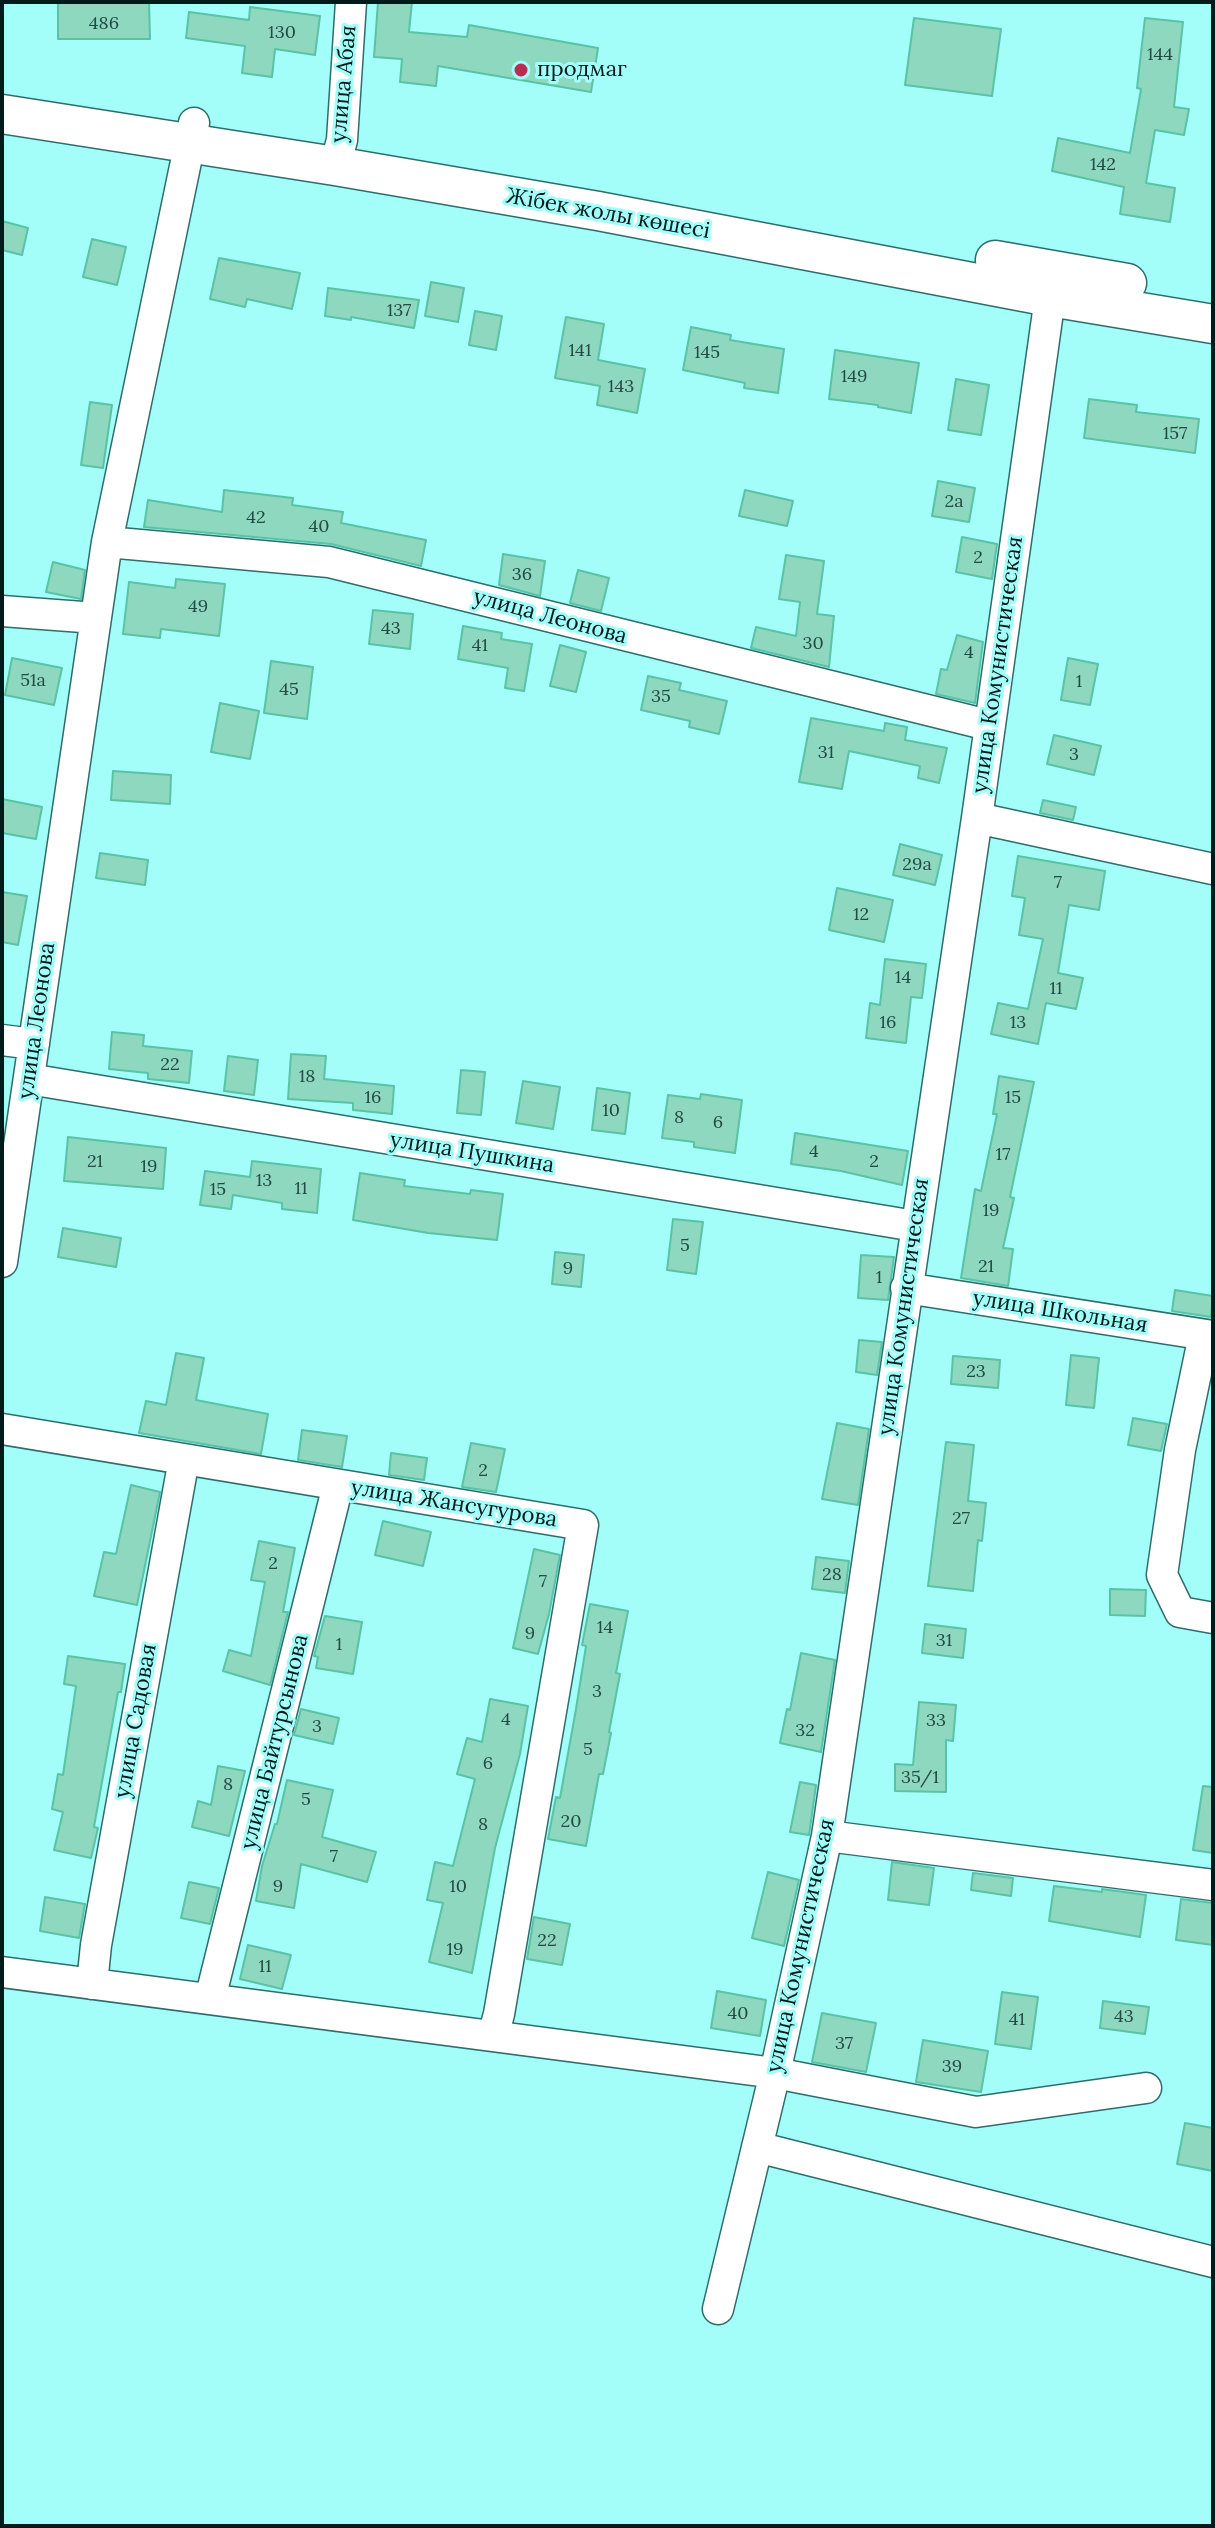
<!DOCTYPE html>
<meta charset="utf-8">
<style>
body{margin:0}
#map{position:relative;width:1215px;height:2528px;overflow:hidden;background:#a3fefa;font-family:Lora,serif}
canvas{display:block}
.frame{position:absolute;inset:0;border:4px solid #011b1a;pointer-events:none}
</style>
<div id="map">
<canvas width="1215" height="2528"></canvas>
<div class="frame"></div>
</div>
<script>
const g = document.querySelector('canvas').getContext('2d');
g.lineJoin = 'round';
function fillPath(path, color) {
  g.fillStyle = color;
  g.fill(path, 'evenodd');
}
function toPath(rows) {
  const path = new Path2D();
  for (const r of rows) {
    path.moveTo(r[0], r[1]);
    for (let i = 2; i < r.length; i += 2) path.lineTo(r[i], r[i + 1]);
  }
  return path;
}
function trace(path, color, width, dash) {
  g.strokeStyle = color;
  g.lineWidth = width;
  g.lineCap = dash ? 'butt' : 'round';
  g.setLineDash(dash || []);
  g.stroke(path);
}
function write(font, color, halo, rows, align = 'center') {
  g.font = font + ' Lora,serif';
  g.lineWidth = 6;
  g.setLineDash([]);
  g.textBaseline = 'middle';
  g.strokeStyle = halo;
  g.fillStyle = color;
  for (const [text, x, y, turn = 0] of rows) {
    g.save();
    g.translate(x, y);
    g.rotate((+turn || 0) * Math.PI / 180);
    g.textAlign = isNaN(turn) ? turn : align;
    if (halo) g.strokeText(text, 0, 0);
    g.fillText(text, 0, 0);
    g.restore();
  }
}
const building = toPath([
 [58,2,149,2,150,39,58,39,58,2],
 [378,2,412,2,409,32,467,37,469,25,598,48,591,92,438,66,436,86,400,82,402,59,374,57,378,2],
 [250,7,320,16,315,55,275,49,272,77,242,73,245,46,186,38,189,12,249,20,250,7],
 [914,18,1001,29,992,96,905,85,914,18],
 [1145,18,1183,22,1174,107,1189,109,1184,135,1155,130,1146,183,1175,188,1170,222,1120,214,1124,187,1052,171,1058,138,1130,153,1141,89,1137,88,1145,18],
 [2,221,28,228,22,255,2,250,2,221],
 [92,239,126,247,117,285,83,277,92,239],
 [219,258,300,273,292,309,247,299,245,307,210,299,219,258],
 [431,282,464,288,458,322,425,316,431,282],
 [328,288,419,300,414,328,351,317,351,320,325,316,328,288],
 [475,311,502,316,496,350,469,345,475,311],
 [566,317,604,324,598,360,645,369,637,413,597,405,600,386,555,378,566,317],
 [691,327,731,335,730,340,784,349,778,393,744,388,745,383,683,370,691,327],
 [835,350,919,363,911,413,878,407,878,405,829,399,835,350],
 [956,379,989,385,981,435,948,430,956,379],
 [1089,399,1137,405,1136,412,1199,419,1195,453,1084,438,1089,399],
 [90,402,112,405,103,468,81,465,90,402],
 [938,481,975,488,969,522,932,516,938,481],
 [224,490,293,498,292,505,343,512,341,523,426,540,421,566,331,544,144,527,148,500,222,512,224,490],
 [745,490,793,501,787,526,739,516,745,490],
 [962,537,997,544,992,579,956,572,962,537],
 [503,554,545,561,540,596,499,585,503,554],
 [786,555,824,561,817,614,834,616,829,667,751,648,756,627,796,636,800,602,779,599,786,555],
 [53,562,85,570,81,599,46,592,53,562],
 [578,570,609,578,601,611,570,603,578,570],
 [176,579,225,584,219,636,161,629,160,638,123,634,129,582,175,588,176,579],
 [373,610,413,614,410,649,369,644,373,610],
 [463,626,502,633,501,639,532,644,524,691,505,688,508,668,458,659,463,626],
 [957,635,983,642,975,703,936,694,941,669,947,670,957,635],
 [560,645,586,652,576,692,550,686,560,645],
 [12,658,62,668,54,705,5,695,12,658],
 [1068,658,1098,664,1090,705,1061,700,1068,658],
 [271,661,313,667,307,719,264,713,271,661],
 [648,676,681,683,679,690,727,701,719,734,689,727,690,721,641,710,648,676],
 [220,703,259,711,250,759,211,752,220,703],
 [811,718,884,731,885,723,907,727,905,740,947,748,939,783,918,778,920,766,849,751,842,789,799,782,811,718],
 [1054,735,1101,746,1094,775,1047,764,1054,735],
 [113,771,171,775,170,804,111,800,113,771],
 [2,799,42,807,36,839,2,833,2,799],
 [1043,800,1076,807,1073,820,1040,813,1043,800],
 [900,844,942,855,935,885,893,875,900,844],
 [100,853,148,860,145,885,96,878,100,853],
 [1018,856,1105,871,1099,910,1069,905,1058,973,1083,978,1076,1009,1046,1003,1038,1044,991,1034,998,1003,1028,1009,1043,939,1019,935,1025,898,1012,896,1018,856],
 [837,888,893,900,884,942,829,930,837,888],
 [2,892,27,896,18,945,2,942,2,892],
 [885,959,926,964,922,998,911,997,906,1043,866,1038,870,1003,880,1005,885,959],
 [112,1032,144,1035,143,1046,192,1051,189,1083,148,1079,148,1073,109,1069,112,1032],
 [291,1054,326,1056,324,1079,394,1086,392,1114,353,1110,353,1103,288,1099,291,1054],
 [228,1056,258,1060,254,1095,224,1091,228,1056],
 [461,1070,485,1072,481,1115,457,1113,461,1070],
 [999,1076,1034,1082,1010,1197,1014,1198,1003,1248,1013,1249,1008,1286,961,1278,975,1189,981,1191,997,1114,993,1114,999,1076],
 [523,1081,560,1087,553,1129,516,1123,523,1081],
 [597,1088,630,1093,625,1134,592,1130,597,1088],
 [701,1094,742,1100,735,1153,694,1147,694,1142,662,1138,668,1095,700,1099,701,1094],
 [795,1133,908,1151,902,1185,841,1171,791,1164,795,1133],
 [68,1137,166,1148,163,1189,64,1181,68,1137],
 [252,1161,321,1169,317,1213,282,1209,282,1203,233,1195,231,1209,200,1205,205,1171,250,1177,252,1161],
 [360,1173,405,1180,404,1186,470,1194,471,1190,503,1194,497,1240,428,1233,353,1220,360,1173],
 [673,1219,703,1222,696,1274,667,1270,673,1219],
 [63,1228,121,1238,116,1267,58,1257,63,1228],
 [555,1252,584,1255,581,1287,552,1284,555,1252],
 [861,1255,894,1257,888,1300,858,1298,861,1255],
 [1175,1290,1213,1296,1211,1317,1172,1311,1175,1290],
 [859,1340,882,1342,877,1375,856,1372,859,1340],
 [176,1353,204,1358,196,1400,268,1414,261,1454,139,1433,146,1401,166,1405,176,1353],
 [1071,1355,1099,1358,1094,1408,1066,1405,1071,1355],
 [953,1356,1000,1360,998,1388,951,1384,953,1356],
 [1133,1418,1167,1424,1161,1451,1128,1445,1133,1418],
 [837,1423,869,1429,858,1505,822,1499,837,1423],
 [302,1430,347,1436,342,1467,298,1460,302,1430],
 [946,1442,974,1445,968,1501,986,1503,982,1541,978,1540,973,1591,928,1586,946,1442],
 [471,1443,505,1449,496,1492,462,1487,471,1443],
 [391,1453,427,1458,424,1480,389,1475,391,1453],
 [131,1485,160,1492,137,1605,94,1596,104,1552,116,1554,131,1485],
 [383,1521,431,1532,423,1566,375,1555,383,1521],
 [259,1541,295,1548,283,1612,288,1612,270,1685,223,1671,229,1650,251,1656,265,1582,251,1580,259,1541],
 [534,1549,560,1555,549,1614,538,1654,513,1648,534,1549],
 [816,1557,849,1561,845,1593,812,1589,816,1557],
 [1110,1589,1146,1590,1145,1616,1110,1615,1110,1589],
 [590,1604,628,1611,616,1673,620,1674,609,1732,611,1733,603,1774,599,1774,586,1846,548,1839,556,1797,560,1798,576,1709,586,1646,582,1645,590,1604],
 [325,1616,362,1622,353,1674,316,1668,318,1657,314,1656,325,1616],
 [925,1624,966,1629,963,1658,922,1653,925,1624],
 [801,1653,835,1660,821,1752,780,1743,787,1709,790,1710,801,1653],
 [68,1656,125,1664,121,1692,118,1692,94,1827,98,1828,91,1858,54,1850,63,1812,52,1809,58,1774,63,1775,76,1686,64,1684,68,1656],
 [490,1699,528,1706,520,1754,495,1848,472,1973,429,1962,443,1903,427,1900,435,1862,453,1866,475,1779,457,1774,467,1738,482,1742,490,1699],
 [919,1702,956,1705,953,1741,946,1740,946,1792,895,1791,895,1764,913,1765,919,1702],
 [301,1709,339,1718,333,1744,294,1735,301,1709],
 [218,1766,245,1771,229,1836,192,1827,198,1801,211,1805,218,1766],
 [287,1780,333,1790,322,1837,376,1852,367,1882,301,1864,294,1908,256,1901,262,1866,275,1824,277,1824,287,1780],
 [800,1782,816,1785,809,1835,790,1832,800,1782],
 [1203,1786,1213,1787,1213,1853,1193,1850,1203,1786],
 [892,1862,934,1868,929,1905,888,1900,892,1862],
 [768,1872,799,1880,784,1946,752,1938,768,1872],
 [973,1873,1013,1878,1011,1896,971,1890,973,1873],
 [189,1882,219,1888,210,1924,181,1918,189,1882],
 [1054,1886,1102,1892,1102,1889,1146,1895,1140,1937,1049,1921,1054,1886],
 [45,1897,85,1904,79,1938,40,1931,45,1897],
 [1181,1899,1213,1903,1213,1945,1176,1940,1181,1899],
 [534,1917,570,1924,562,1965,527,1959,534,1917],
 [248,1945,291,1955,282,1989,240,1979,248,1945],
 [717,1991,766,2000,760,2036,711,2028,717,1991],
 [1002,1992,1038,1997,1031,2049,995,2044,1002,1992],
 [1103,2001,1149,2007,1145,2034,1100,2028,1103,2001],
 [822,2013,876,2023,866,2072,812,2062,822,2013],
 [923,2040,988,2051,981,2092,916,2082,923,2040],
 [1185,2123,1213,2128,1213,2171,1177,2164,1185,2123]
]);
fillPath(building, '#8ed8c0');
trace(building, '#58c3a5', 2);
const minor = toPath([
 [335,166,342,140,351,2],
 [107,542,329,562,988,725],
 [2,611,96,618],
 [977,818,1213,869],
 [2,1040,34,1044],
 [29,1079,915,1226],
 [2,1262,107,542,194,123],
 [906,1288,1213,1336],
 [1204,1335,1180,1450,1162,1575,1180,1612,1213,1618],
 [2,1429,583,1525,499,2014,493,2036],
 [827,1836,1213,1885],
 [2,1972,775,2073,976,2112,1146,2088],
 [92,1984,96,1945,184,1459],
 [210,1999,338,1485],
 [757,2147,1213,2262],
 [718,2309,775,2073,827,1836,977,818,1053,276]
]);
const major = toPath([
 [2,114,335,166,598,211,1050,297,1213,324],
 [995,260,1127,283]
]);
trace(minor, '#2d6e6b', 33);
trace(major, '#2d6e6b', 41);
trace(minor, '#fff', 30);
trace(major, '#fff', 38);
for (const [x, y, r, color] of [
 [521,70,8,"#bc2c50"]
]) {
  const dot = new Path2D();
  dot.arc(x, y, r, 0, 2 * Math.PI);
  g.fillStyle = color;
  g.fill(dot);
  trace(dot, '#a3fefa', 3);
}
write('18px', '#244a44', null, [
 ["486",104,24],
 ["130",282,33],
 ["144",1160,55],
 ["142",1103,165],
 ["137",399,311],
 ["141",580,351],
 ["145",707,353],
 ["149",854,377],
 ["143",621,387],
 ["157",1175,434],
 ["2а",954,502],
 ["42",256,518],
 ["40",319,527],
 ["2",978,558],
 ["36",522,575],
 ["49",198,607],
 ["43",391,629],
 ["30",813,644],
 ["41",480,646],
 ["4",969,653],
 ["51а",33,681],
 ["1",1079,682],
 ["45",289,690],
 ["35",661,697],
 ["31",826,753],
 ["3",1074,755],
 ["29а",917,865],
 ["7",1058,883],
 ["12",861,915],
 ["14",903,978],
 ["11",1056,989],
 ["16",888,1023],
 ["13",1018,1023],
 ["22",170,1065],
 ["18",307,1077],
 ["16",373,1098],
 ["15",1013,1098],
 ["10",611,1111],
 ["8",679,1118],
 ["6",718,1123],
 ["4",814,1152],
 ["17",1003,1155],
 ["21",95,1162],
 ["2",874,1162],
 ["19",149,1167],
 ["13",264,1181],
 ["11",301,1189],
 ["15",218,1190],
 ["19",991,1211],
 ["5",685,1246],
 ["21",986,1267],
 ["9",568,1269],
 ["1",879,1278],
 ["23",976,1372],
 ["2",483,1471],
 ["27",961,1519],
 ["2",273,1564],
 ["28",832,1575],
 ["7",543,1582],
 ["14",605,1628],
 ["9",530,1634],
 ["31",944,1641],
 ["1",339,1645],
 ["3",597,1692],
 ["4",506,1720],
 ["33",936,1721],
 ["3",317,1727],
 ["32",805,1731],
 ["5",588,1750],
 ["6",488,1764],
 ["35/1",920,1778],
 ["8",228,1785],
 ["5",306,1800],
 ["20",571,1822],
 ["8",483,1825],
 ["7",334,1857],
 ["9",278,1887],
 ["10",458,1887],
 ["22",547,1941],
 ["19",455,1950],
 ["11",265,1967],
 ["40",738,2014],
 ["43",1124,2017],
 ["41",1017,2020],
 ["37",844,2044],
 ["39",952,2067]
]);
write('22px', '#011b1a', '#a3fefa', [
 ["продмаг",537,70]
], 'left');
write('22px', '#011b1a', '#a3fefa', [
 ["улица Абая",344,84,-85],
 ["Жібек жолы көшесі",608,214,10],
 ["улица Леонова",550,617,15],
 ["улица Комунистическая",998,665,-82],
 ["улица Леонова",37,1021,-82],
 ["улица Пушкина",472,1153,9],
 ["улица Комунистическая",904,1307,-82],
 ["улица Школьная",1060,1312,9],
 ["улица Жансугурова",454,1504,9],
 ["улица Садовая",136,1721,-80],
 ["улица Байтурсынова",275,1742,-76],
 ["улица Комунистическая",801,1946,-78]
]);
</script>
